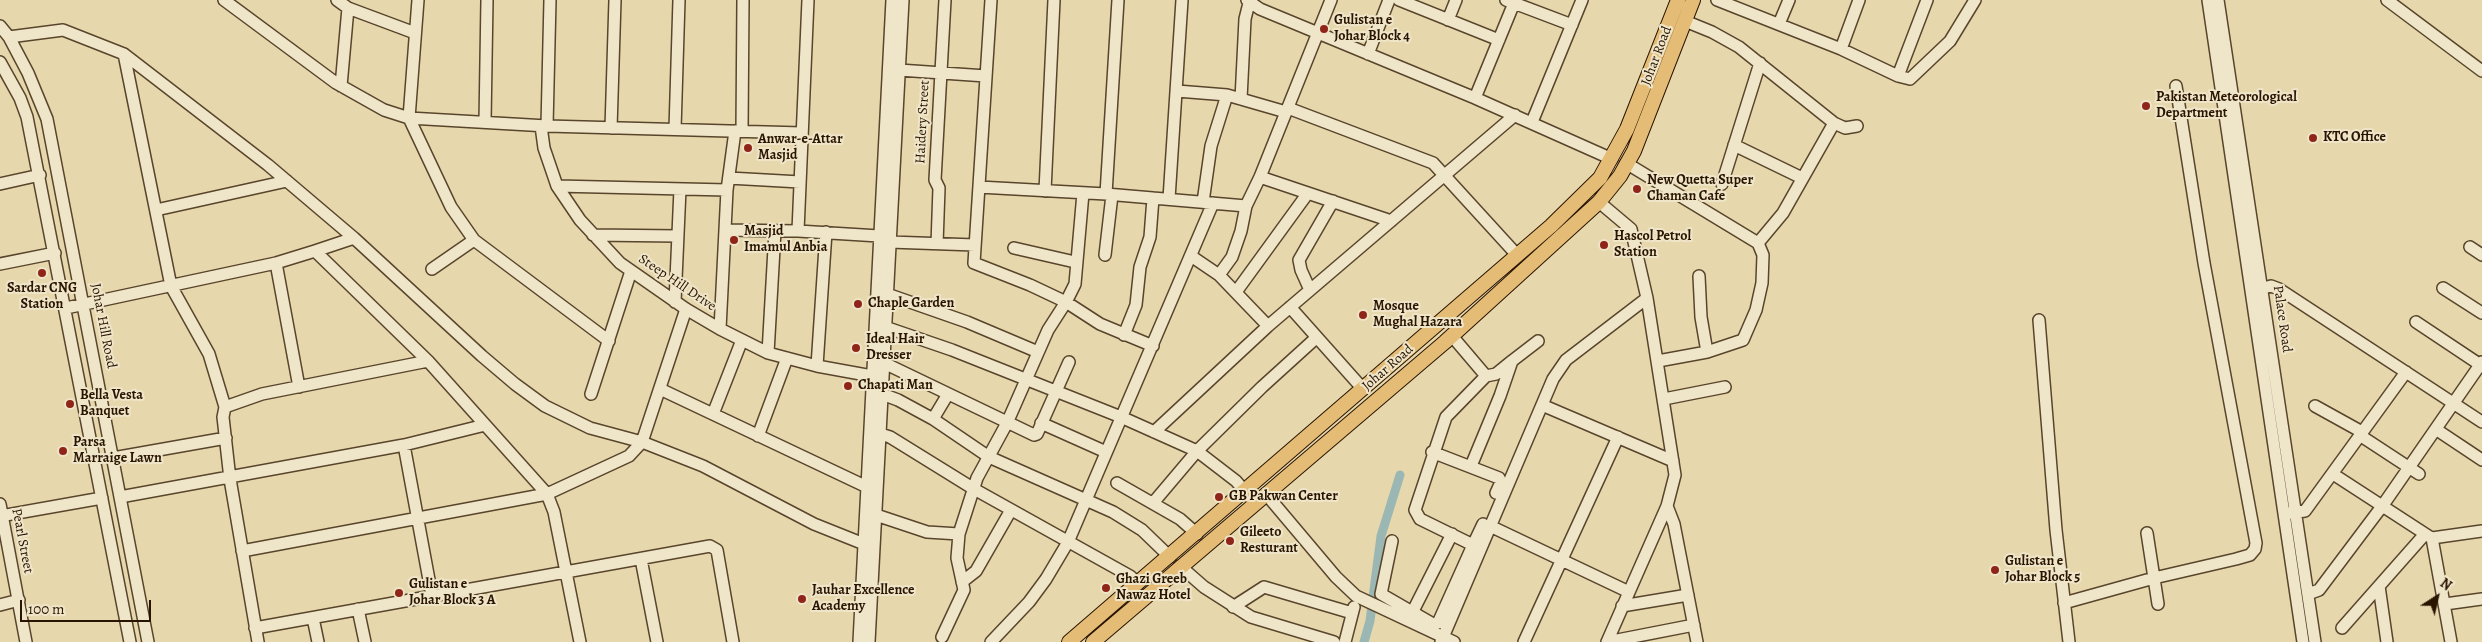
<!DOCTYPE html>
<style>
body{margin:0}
#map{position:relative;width:2482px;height:642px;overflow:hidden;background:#e7d7ac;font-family:Alegreya,serif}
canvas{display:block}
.north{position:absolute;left:2412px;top:572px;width:50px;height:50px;-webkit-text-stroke:4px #efe5c9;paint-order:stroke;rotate:35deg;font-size:14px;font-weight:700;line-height:20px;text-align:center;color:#291400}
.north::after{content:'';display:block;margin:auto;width:18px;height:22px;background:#291400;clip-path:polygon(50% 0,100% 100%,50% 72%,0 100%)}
.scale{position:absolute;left:20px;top:600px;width:131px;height:22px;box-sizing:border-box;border:2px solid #291400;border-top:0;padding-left:6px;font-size:15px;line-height:18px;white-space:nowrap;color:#291400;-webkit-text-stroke:4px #efe5c9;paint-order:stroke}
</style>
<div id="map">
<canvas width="2482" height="642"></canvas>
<div class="north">N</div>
<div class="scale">100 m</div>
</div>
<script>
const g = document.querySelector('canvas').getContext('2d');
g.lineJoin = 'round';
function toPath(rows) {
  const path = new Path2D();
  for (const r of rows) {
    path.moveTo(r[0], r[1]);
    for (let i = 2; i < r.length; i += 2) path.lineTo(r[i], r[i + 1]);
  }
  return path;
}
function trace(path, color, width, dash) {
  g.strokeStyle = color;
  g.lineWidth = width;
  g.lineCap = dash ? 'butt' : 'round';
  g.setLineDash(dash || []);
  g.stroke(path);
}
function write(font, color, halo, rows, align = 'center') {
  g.font = font + ' Alegreya,serif';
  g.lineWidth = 4;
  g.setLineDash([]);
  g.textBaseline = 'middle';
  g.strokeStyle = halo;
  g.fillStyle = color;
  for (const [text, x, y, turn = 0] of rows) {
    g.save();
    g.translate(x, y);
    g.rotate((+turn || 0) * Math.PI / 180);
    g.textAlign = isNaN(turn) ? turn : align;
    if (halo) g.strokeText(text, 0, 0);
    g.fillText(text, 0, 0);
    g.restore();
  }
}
trace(toPath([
 [1364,642,1370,621,1381,536,1400,475]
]), '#9bb7b4', 9);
const minor = toPath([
 [224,0,336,83,384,110,409,118,547,126,802,133],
 [337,0,348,8,415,33],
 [418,0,409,118,451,207,474,240,609,341],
 [991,0,974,263,1030,285,1066,302,1100,324,1153,346],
 [1247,0,1260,9,1475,98,1612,159],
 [1399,0,1499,40],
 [1506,0,1572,25],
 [1717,0,1841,49,1898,76,1910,79,1950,41,1975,0],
 [2208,0,2303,642],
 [2218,0,2315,642],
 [2387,0,2482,71],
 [1448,20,1456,0],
 [1685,21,1712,32,1739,47,1834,123,1845,128,1857,126],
 [1779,24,1789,0],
 [0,26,9,37,28,73,47,119,148,642],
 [9,37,63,30,124,54,171,286,209,354,225,407],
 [1841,49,1859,0],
 [124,54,268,165,354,238],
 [1368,54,1389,0],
 [0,62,20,98,27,117,130,642],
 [899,70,986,76],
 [1898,76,1927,0],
 [341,86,348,8],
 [1177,91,1227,95,1286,112],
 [1475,98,1514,3],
 [1241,99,1245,19,1249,3],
 [1288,108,1433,163,1517,255],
 [485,122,487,0],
 [1532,122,1582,0],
 [541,126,544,148,557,186,580,220,620,263,686,309,720,329,768,353,817,366,872,376],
 [547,126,550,0],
 [611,128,615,0],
 [675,129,679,0],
 [742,131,743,0],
 [1734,145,1802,178],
 [1626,163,1758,243,1763,255,1762,283,1756,310,1743,340,1707,352,1658,361],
 [1260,177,1391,221],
 [729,178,800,182],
 [0,184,40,175],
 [1722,184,1760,63],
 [557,186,727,190],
 [979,187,1106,194,1246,206],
 [1045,191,1054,0],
 [1106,194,1118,0],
 [1169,199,1182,0],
 [1203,202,1211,146,1227,95],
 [1599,202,1631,229,1647,298,1675,475,1667,506,1607,642],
 [156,210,287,181],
 [725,230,798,231,879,236],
 [798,231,808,0],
 [593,235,678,236],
 [890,242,975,245],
 [1758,243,1783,213,1834,123],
 [937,244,939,188,935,180,945,0],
 [2470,247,2482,255],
 [1014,248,1075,262],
 [315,251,354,238,482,356,515,384,545,406,590,428,642,442,703,466,814,524,864,544],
 [1105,255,1112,195],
 [1191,256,1219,275,1268,326],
 [276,263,299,387],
 [0,264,55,253],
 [432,269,474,240],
 [1219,275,1232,257,1241,231,1246,206,1260,177,1331,0],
 [1699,276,1701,317,1707,352],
 [2263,288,2271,286,2279,289,2482,422],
 [2443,288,2482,313],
 [1310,290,1301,270,1299,260,1333,201],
 [1236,292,1308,193],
 [887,294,967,322,1038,352],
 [675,302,680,189],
 [1290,307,1363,389],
 [66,308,276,263,315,251,428,361,547,494,554,512,580,642],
 [2039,320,2056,530,2069,642],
 [2416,322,2482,366],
 [885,327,952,350,1121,417,1197,451,1236,481,1255,503],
 [720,329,727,190,735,131],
 [1124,335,1136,305,1140,267,1150,237,1153,198],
 [1452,336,1486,376],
 [768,353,775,231],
 [884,363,1034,435,1037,434,1069,362],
 [817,366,826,232],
 [660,389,867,487],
 [591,394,631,271],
 [882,394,898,400,933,419,989,457,1113,512,1142,530,1170,557],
 [1664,399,1725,387],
 [1542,405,1673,461],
 [2315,406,2362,432],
 [713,414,742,340],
 [933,419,948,394],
 [1041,423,1106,452],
 [2437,430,2482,460],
 [874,432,890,437,974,489,1130,576,1138,584],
 [1154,432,1268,326,1515,115],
 [758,436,787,358],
 [2361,436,2419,474],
 [404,445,432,596],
 [1432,452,1499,478,1501,482,1496,493],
 [113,458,226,438],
 [1471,466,1500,396,1512,361,1538,341],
 [2333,474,2430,537],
 [1117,483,1180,519,1197,534],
 [1266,494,1336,577,1356,596,1454,642],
 [120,497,404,445,485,425],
 [1153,503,1197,451,1262,387,1316,338],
 [0,504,26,642],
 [1667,506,1674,524,1697,642],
 [2289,513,2305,511,2406,372],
 [876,515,927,532,959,534],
 [0,516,102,498],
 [1483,524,1473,545,1420,519,1415,510,1446,417,1486,376,1496,374,1512,361],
 [1490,526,1629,592],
 [2147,533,2158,604],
 [1392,541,1381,594,1433,624,1438,623,1473,545],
 [242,551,547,494,629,456,642,442,686,309],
 [641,559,657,642],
 [1180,566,1204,587,1251,617,1334,642],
 [962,582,976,571,1011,510],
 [2379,586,2387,642],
 [2308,594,2319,590,2383,505,2482,362],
 [2064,603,2154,578,2236,559,2250,555,2255,549,2256,543,2204,263,2176,86],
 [2445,604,2482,599],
 [0,605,19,600],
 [1622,606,1688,595],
 [1233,607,1264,587,1352,613],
 [358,609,365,642],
 [1412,613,1452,534],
 [313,618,318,642],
 [255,628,710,546,717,550,733,642],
 [2342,628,2425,534],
 [942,637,964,590,957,558,959,534,977,478,1007,423,1048,330,1066,302,1075,284,1083,193],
 [258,642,230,479,223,417,225,407,262,394,428,361],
 [859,642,892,0],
 [869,642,903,0],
 [991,642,1029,602,1046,579,1068,542,1213,203],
 [1345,642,1354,607],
 [1441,642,1553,379,1566,360,1647,298],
 [1524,642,1618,437],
 [1607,642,1694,625],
 [2451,642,2432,538,2482,531]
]);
const major = toPath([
 [1069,642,1551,226,1600,178,1627,129,1678,0],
 [1093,642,1445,342,1599,202,1620,176,1634,151,1693,0]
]);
trace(minor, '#58452b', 14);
trace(major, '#291400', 16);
trace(minor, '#efe5c9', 11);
trace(major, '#e4bc76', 14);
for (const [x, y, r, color] of [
 [1324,29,5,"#8f2418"],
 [2146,106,5,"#8f2418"],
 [2313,138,5,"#8f2418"],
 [748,148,5,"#8f2418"],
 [1637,189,5,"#8f2418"],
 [734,240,5,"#8f2418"],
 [1604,245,5,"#8f2418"],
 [42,273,5,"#8f2418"],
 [858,304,5,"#8f2418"],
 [1363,315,5,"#8f2418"],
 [856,348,5,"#8f2418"],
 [848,386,5,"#8f2418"],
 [70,404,5,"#8f2418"],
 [63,451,5,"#8f2418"],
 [1219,497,5,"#8f2418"],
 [1230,541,5,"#8f2418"],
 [1995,570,5,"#8f2418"],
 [1106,588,5,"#8f2418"],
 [399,593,5,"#8f2418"],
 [802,599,5,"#8f2418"]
]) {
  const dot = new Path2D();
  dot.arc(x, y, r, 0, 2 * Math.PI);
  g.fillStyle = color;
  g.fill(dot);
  trace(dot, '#efe5c9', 2);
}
write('bold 14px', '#291400', '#efe5c9', [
 ["Gulistan e",1334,21],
 ["Johar Block 4",1334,37],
 ["Pakistan Meteorological",2156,98],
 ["Department",2156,114],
 ["KTC Office",2323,138],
 ["Anwar-e-Attar",758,140],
 ["Masjid",758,156],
 ["New Quetta Super",1647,181],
 ["Chaman Cafe",1647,197],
 ["Masjid",744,232],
 ["Imamul Anbia",744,248],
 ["Hascol Petrol",1614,237],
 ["Station",1614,253],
 ["Sardar CNG",42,289,"center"],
 ["Station",42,305,"center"],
 ["Chaple Garden",868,304],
 ["Mosque",1373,307],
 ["Mughal Hazara",1373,323],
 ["Ideal Hair",866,340],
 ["Dresser",866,356],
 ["Chapati Man",858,386],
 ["Bella Vesta",80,396],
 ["Banquet",80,412],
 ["Parsa",73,443],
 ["Marraige Lawn",73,459],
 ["GB Pakwan Center",1229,497],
 ["Gileeto",1240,533],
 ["Resturant",1240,549],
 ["Gulistan e",2005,562],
 ["Johar Block 5",2005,578],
 ["Ghazi Greeb",1116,580],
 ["Nawaz Hotel",1116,596],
 ["Gulistan e",409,585],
 ["Johar Block 3 A",409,601],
 ["Jauhar Excellence",812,591],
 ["Academy",812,607]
], 'left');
write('14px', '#291400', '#efe5c9', [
 ["Johar Road",1657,56,-69],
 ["Haidery Street",923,122,-87],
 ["Steep Hill Drive",677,283,34],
 ["Palace Road",2282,319,82],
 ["Johar Hill Road",103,326,79],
 ["Johar Road",1388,368,-41],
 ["Pearl Street",22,541,79]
]);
</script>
